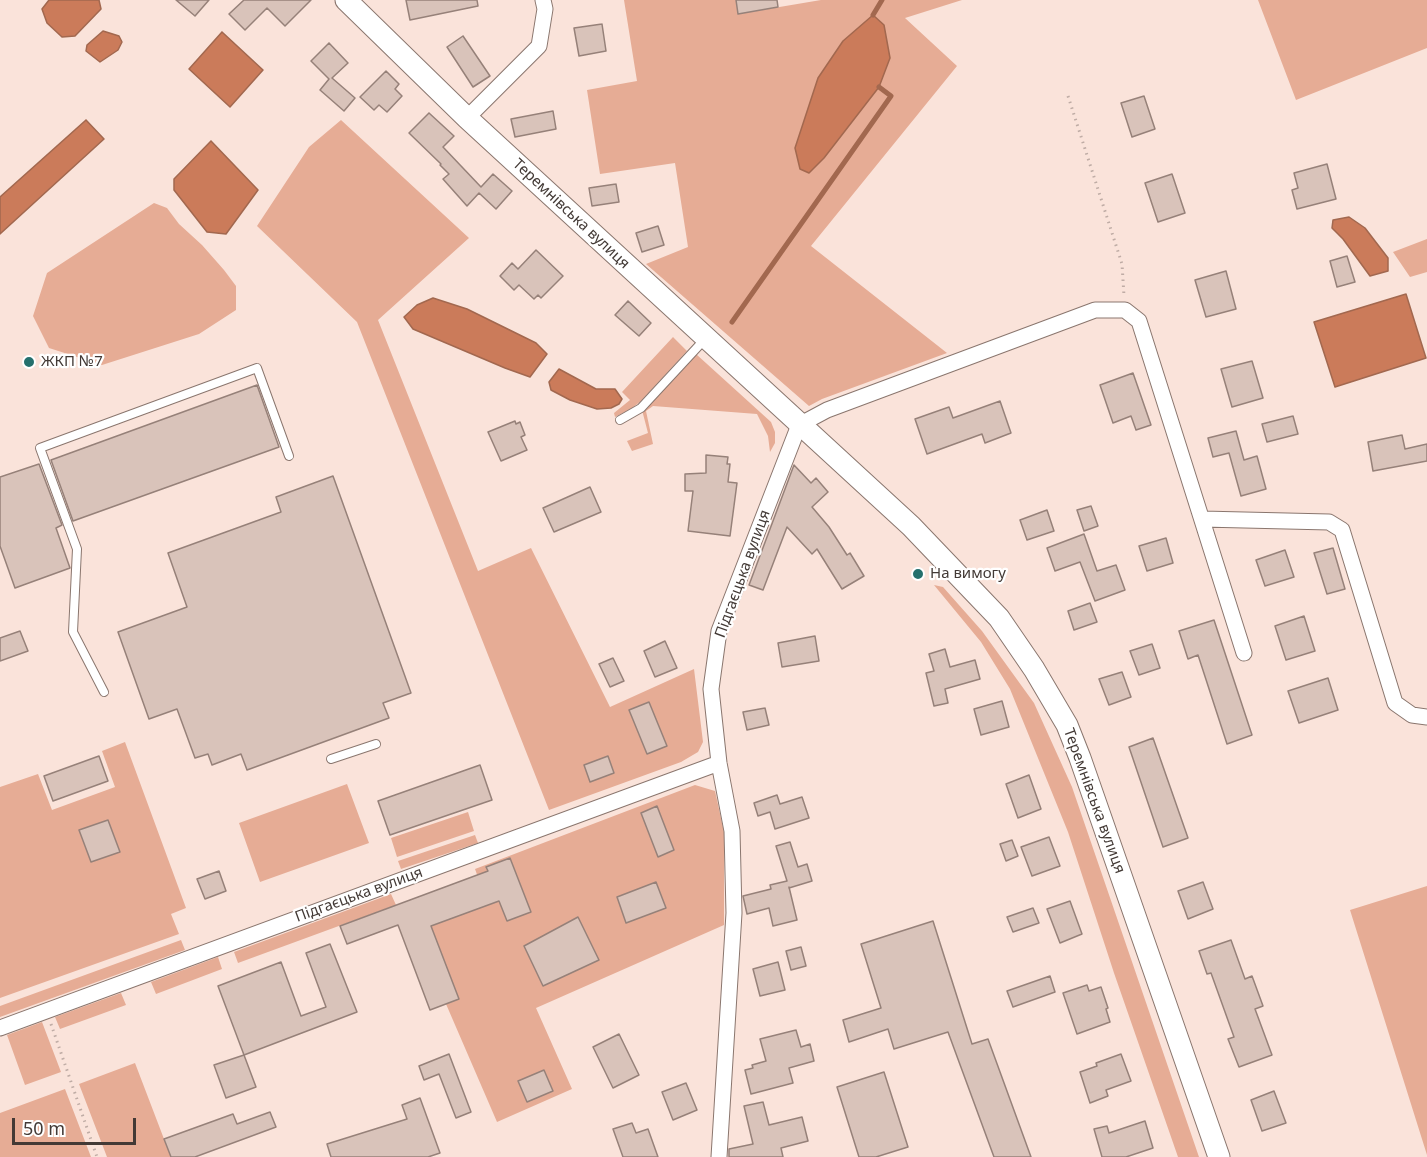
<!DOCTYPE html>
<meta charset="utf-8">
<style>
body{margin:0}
#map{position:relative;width:1427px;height:1157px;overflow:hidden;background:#fae3da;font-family:"Noto Sans",sans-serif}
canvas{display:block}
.scale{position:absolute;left:12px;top:1118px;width:124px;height:27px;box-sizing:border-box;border:3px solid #433a36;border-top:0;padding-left:8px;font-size:18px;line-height:21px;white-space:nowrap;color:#433a36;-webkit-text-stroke:4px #fff;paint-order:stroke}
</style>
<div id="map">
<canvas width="1427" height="1157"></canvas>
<div class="scale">50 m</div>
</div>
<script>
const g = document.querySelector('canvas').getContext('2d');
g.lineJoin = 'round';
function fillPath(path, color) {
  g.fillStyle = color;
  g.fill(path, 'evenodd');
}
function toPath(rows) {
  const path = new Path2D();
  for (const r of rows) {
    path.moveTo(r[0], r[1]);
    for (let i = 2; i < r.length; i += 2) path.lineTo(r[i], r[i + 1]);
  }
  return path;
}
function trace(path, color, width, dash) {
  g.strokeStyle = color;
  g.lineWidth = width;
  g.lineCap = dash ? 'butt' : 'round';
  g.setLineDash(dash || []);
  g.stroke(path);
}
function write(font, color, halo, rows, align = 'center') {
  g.font = font + ' "Noto Sans",sans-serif';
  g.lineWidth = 4.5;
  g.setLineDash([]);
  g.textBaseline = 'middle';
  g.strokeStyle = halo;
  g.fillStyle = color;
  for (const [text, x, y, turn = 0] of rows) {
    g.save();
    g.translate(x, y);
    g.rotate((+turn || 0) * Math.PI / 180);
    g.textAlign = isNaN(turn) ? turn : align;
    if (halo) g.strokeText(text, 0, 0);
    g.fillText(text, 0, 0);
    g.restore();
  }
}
fillPath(toPath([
 [624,0,736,0,738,14,821,0,962,0,905,18,957,66,811,246,947,353,822,399,809,406,646,264,688,247,675,163,600,174,587,90,637,81],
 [1258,0,1427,0,1427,48,1296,100],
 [341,120,469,238,378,320,478,571,531,548,610,707,694,669,703,742,698,752,681,762,549,810,357,322,257,226,309,147],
 [154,203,167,208,179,224,202,245,224,270,236,286,236,310,199,334,102,365,49,348,33,316,47,273],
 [1427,239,1427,272,1410,277,1393,252],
 [673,337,687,351,641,401,632,408,615,417,614,413,630,400,622,392],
 [696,354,771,422,775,432,775,443,770,452,768,436,757,414,653,406,646,411,653,444,632,451,627,441,648,433,642,410,651,403],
 [934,585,943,587,982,631,1034,703,1072,787,1199,1157,1178,1157,1114,973,1068,832,1010,689,981,642],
 [125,742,186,908,171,914,179,934,0,998,0,787,38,774,52,810,115,787,102,751],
 [347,784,369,843,260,882,239,823],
 [695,785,715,791,724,832,724,925,536,1008,572,1089,497,1122,446,1004,458,999,431,926,488,905,475,869],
 [468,812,474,831,397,857,391,838],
 [475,835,478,843,401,869,398,861],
 [1427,886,1427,1155,1350,910],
 [391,894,396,905,238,963,234,952],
 [181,940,185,950,0,1017,0,1006],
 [218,957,222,969,156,994,151,982],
 [121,993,126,1005,60,1029,55,1017],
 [42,1022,61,1072,25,1085,7,1035],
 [135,1063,164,1139,171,1157,107,1157,79,1084],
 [65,1089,91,1157,0,1157,0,1113]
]), '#e6ac95');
const water = toPath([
 [49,0,99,0,101,9,75,36,62,37,47,23,42,9,49,0],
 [873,15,884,25,890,58,879,87,824,158,809,173,800,169,795,148,818,78,843,41,873,15],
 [103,31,119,36,122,42,118,50,100,62,86,51,87,45,103,31],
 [222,32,263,70,230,107,189,69,222,32],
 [86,120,104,139,0,234,0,197,86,120],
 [211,141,258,190,226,234,207,232,174,190,174,179,211,141],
 [1349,217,1365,228,1388,258,1388,271,1370,276,1343,239,1332,228,1333,220,1349,217],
 [1406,294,1426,358,1335,387,1314,322,1406,294],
 [433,298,467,309,536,343,547,354,530,377,505,368,413,329,404,317,417,305,433,298],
 [559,369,596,389,615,389,622,399,619,404,611,408,597,409,570,400,551,390,549,382,559,369]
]);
fillPath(water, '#cb7b5a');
trace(water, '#a2684f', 1.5);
trace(toPath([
 [873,15,882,0],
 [732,322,891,96,879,87]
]), '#a2684f', 5);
const building = toPath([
 [176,0,209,0,195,16,176,0],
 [244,0,311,0,285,26,267,8,245,30,229,14,244,0],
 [406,0,477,0,478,6,410,20,406,0],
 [736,0,777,0,778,7,738,14,736,0],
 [602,24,606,51,579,56,574,28,602,24],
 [463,36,490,76,473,87,447,47,463,36],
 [329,43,348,63,332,78,355,98,344,111,320,90,329,79,311,61,329,43],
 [386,71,399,84,395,89,402,96,387,112,379,105,374,110,360,97,386,71],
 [1144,96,1155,129,1132,137,1121,103,1144,96],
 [553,111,556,129,515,137,511,119,553,111],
 [429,113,454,136,443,147,481,187,493,174,512,191,496,209,479,193,467,206,443,179,449,174,440,165,441,164,409,133,429,113],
 [1327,164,1336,199,1297,209,1292,190,1298,188,1294,173,1327,164],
 [1172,174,1185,213,1158,222,1145,183,1172,174],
 [616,184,619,202,592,206,589,188,616,184],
 [658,226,664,245,642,252,636,233,658,226],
 [536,250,563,276,541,298,538,295,534,299,519,285,514,290,500,276,512,263,518,269,536,250],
 [1347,256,1355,282,1337,287,1330,261,1347,256],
 [1226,271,1236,309,1206,317,1195,280,1226,271],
 [628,301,651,323,639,336,615,315,628,301],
 [1252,361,1263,398,1232,407,1221,369,1252,361],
 [1133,373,1151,425,1136,430,1131,416,1113,423,1100,385,1133,373],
 [257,385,279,447,73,521,51,460,257,385],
 [1000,401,1011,433,985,443,982,434,927,454,915,419,949,407,953,418,1000,401],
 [1293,416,1298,434,1267,442,1262,424,1293,416],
 [515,421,516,424,520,422,525,435,521,437,527,450,501,461,488,432,515,421],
 [1236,431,1244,460,1257,456,1266,489,1241,496,1229,453,1213,457,1208,438,1236,431],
 [1402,435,1405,449,1427,444,1427,461,1373,471,1368,442,1402,435],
 [706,455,728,457,727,464,730,464,728,482,737,483,730,536,688,531,693,491,685,491,685,474,706,473,706,455],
 [39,464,62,525,56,528,70,568,15,588,0,546,0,477,39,464],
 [794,465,811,483,816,478,828,492,812,507,829,527,847,555,850,553,864,576,842,589,817,549,812,554,787,527,763,590,749,585,794,465],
 [333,476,411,693,383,703,389,718,247,770,241,754,212,765,208,754,195,758,177,709,149,719,118,632,187,607,168,553,281,512,276,497,333,476],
 [590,487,601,512,554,532,543,508,590,487],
 [1091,506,1098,526,1084,531,1077,510,1091,506],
 [1047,510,1054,531,1027,540,1020,520,1047,510],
 [1084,534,1097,571,1116,565,1125,590,1095,601,1080,562,1055,571,1047,548,1084,534],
 [1166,538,1173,563,1147,571,1139,546,1166,538],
 [1333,548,1345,589,1327,594,1314,553,1333,548],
 [1285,550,1294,577,1265,586,1256,560,1285,550],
 [1090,603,1097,622,1074,630,1068,611,1090,603],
 [1304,616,1315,651,1286,660,1275,626,1304,616],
 [1214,620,1252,735,1227,744,1198,655,1188,659,1179,631,1214,620],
 [20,631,28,651,0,661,0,638,20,631],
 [815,636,819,661,782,667,778,643,815,636],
 [665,641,677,668,655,677,644,651,665,641],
 [1152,644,1160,668,1139,675,1130,651,1152,644],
 [945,649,950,667,975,660,980,679,945,689,948,703,934,706,926,673,934,671,929,654,945,649],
 [613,658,624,681,610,687,599,664,613,658],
 [1122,672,1131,697,1109,705,1099,679,1122,672],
 [1328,678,1338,710,1299,723,1288,691,1328,678],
 [1002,701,1009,727,981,735,974,709,1002,701],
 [649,702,667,746,647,754,629,710,649,702],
 [765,708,769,725,747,730,743,712,765,708],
 [1153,738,1188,838,1163,847,1129,747,1153,738],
 [99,756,108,781,53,801,44,776,99,756],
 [608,756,614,773,590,782,584,765,608,756],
 [480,765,492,800,390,835,378,801,480,765],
 [1029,775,1041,809,1018,818,1006,784,1029,775],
 [777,795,780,804,802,797,809,818,775,829,770,812,758,816,754,803,777,795],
 [657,806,674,850,658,857,641,813,657,806],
 [108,820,120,852,91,862,79,830,108,820],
 [1049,837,1060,866,1032,876,1021,847,1049,837],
 [1012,840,1018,856,1006,861,1000,844,1012,840],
 [790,842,798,867,807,864,812,881,789,888,789,887,797,920,773,926,769,908,747,914,743,896,771,889,770,885,787,881,776,846,790,842],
 [510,858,531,912,507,921,499,901,431,926,459,999,430,1010,398,925,347,944,340,926,488,871,486,867,510,858],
 [219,871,226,891,205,899,197,879,219,871],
 [656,882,666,908,626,923,617,897,656,882],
 [1203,882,1213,909,1188,919,1178,891,1203,882],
 [1070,901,1082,934,1060,943,1047,909,1070,901],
 [1033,908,1039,923,1013,932,1007,917,1033,908],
 [578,917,599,960,543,986,524,946,578,917],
 [933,921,972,1044,988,1039,1031,1157,994,1157,948,1032,894,1049,888,1029,849,1042,843,1020,881,1008,861,944,933,921],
 [1231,940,1245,979,1252,976,1263,1006,1255,1009,1272,1055,1239,1067,1228,1039,1234,1037,1211,973,1207,974,1199,951,1231,940],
 [330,944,357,1012,244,1055,218,986,281,962,301,1016,326,1007,306,953,330,944],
 [801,947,806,966,791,970,786,951,801,947],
 [778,962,785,990,760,996,753,969,778,962],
 [1050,976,1055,992,1013,1007,1007,991,1050,976],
 [1087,985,1089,991,1101,987,1108,1008,1106,1009,1110,1022,1077,1034,1063,993,1087,985],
 [796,1030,801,1047,810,1044,814,1061,789,1068,793,1083,751,1094,745,1070,753,1068,752,1065,766,1061,760,1039,796,1030],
 [619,1034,639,1075,613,1088,593,1047,619,1034],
 [449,1054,471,1112,456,1118,439,1074,424,1080,419,1066,449,1054],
 [1121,1054,1131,1081,1106,1090,1108,1096,1090,1103,1080,1072,1097,1066,1096,1063,1121,1054],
 [244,1055,256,1087,226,1098,214,1065,244,1055],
 [544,1070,553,1091,527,1102,518,1081,544,1070],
 [884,1072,908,1147,876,1157,859,1157,837,1087,884,1072],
 [686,1083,697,1110,673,1120,662,1092,686,1083],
 [1274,1091,1286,1123,1262,1131,1251,1100,1274,1091],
 [420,1098,440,1153,428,1157,331,1157,327,1144,407,1119,402,1105,420,1098],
 [763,1102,769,1125,802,1117,808,1141,781,1148,783,1157,729,1157,729,1149,753,1144,744,1106,763,1102],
 [270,1112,276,1127,195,1157,171,1157,164,1139,233,1114,237,1124,270,1112],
 [1145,1121,1153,1148,1126,1157,1102,1157,1094,1129,1107,1126,1109,1133,1145,1121],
 [632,1123,636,1133,648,1129,658,1157,623,1157,613,1129,632,1123]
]);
fillPath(building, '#d9c3ba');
trace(building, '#968179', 1.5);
const lane = toPath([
 [620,420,641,408,705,339],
 [104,692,73,632,77,549,40,448,257,368,289,456],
 [331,759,376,744]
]);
const street = toPath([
 [467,118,539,46,545,9,543,0],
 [1202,519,1329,522,1342,530,1395,703,1412,715,1427,717],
 [0,1028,719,763],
 [719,1157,734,913,732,831,719,763,711,689,719,631,799,425,827,410,1095,310,1125,310,1139,321,1244,653]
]);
const secondary = toPath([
 [346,0,467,118,911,526,999,618,1034,669,1067,725,1080,758,1219,1157]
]);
trace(lane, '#8a766e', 10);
trace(street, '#8a766e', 17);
trace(secondary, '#8a766e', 23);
trace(toPath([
 [1068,96,1122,264,1124,296],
 [51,1024,97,1157]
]), '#bfaca5', 3, [1.5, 4.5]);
trace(lane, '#fff', 8);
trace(street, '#fff', 15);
trace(secondary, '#fff', 21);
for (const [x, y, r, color] of [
 [29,362,6,"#25706d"],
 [918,574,6,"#25706d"]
]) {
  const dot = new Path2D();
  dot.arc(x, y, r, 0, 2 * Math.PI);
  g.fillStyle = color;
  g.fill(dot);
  trace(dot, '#fff', 2);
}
write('15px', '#433a36', '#fff', [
 ["Теремнівська вулиця",571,214,43],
 ["Підгаєцька вулиця",743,574,-70],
 ["Теремнівська вулиця",1094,801,70],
 ["Підгаєцька вулиця",359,895,-20]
]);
write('15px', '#433a36', '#fff', [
 ["ЖКП №7",41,362],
 ["На вимогу",930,574]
], 'left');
</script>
